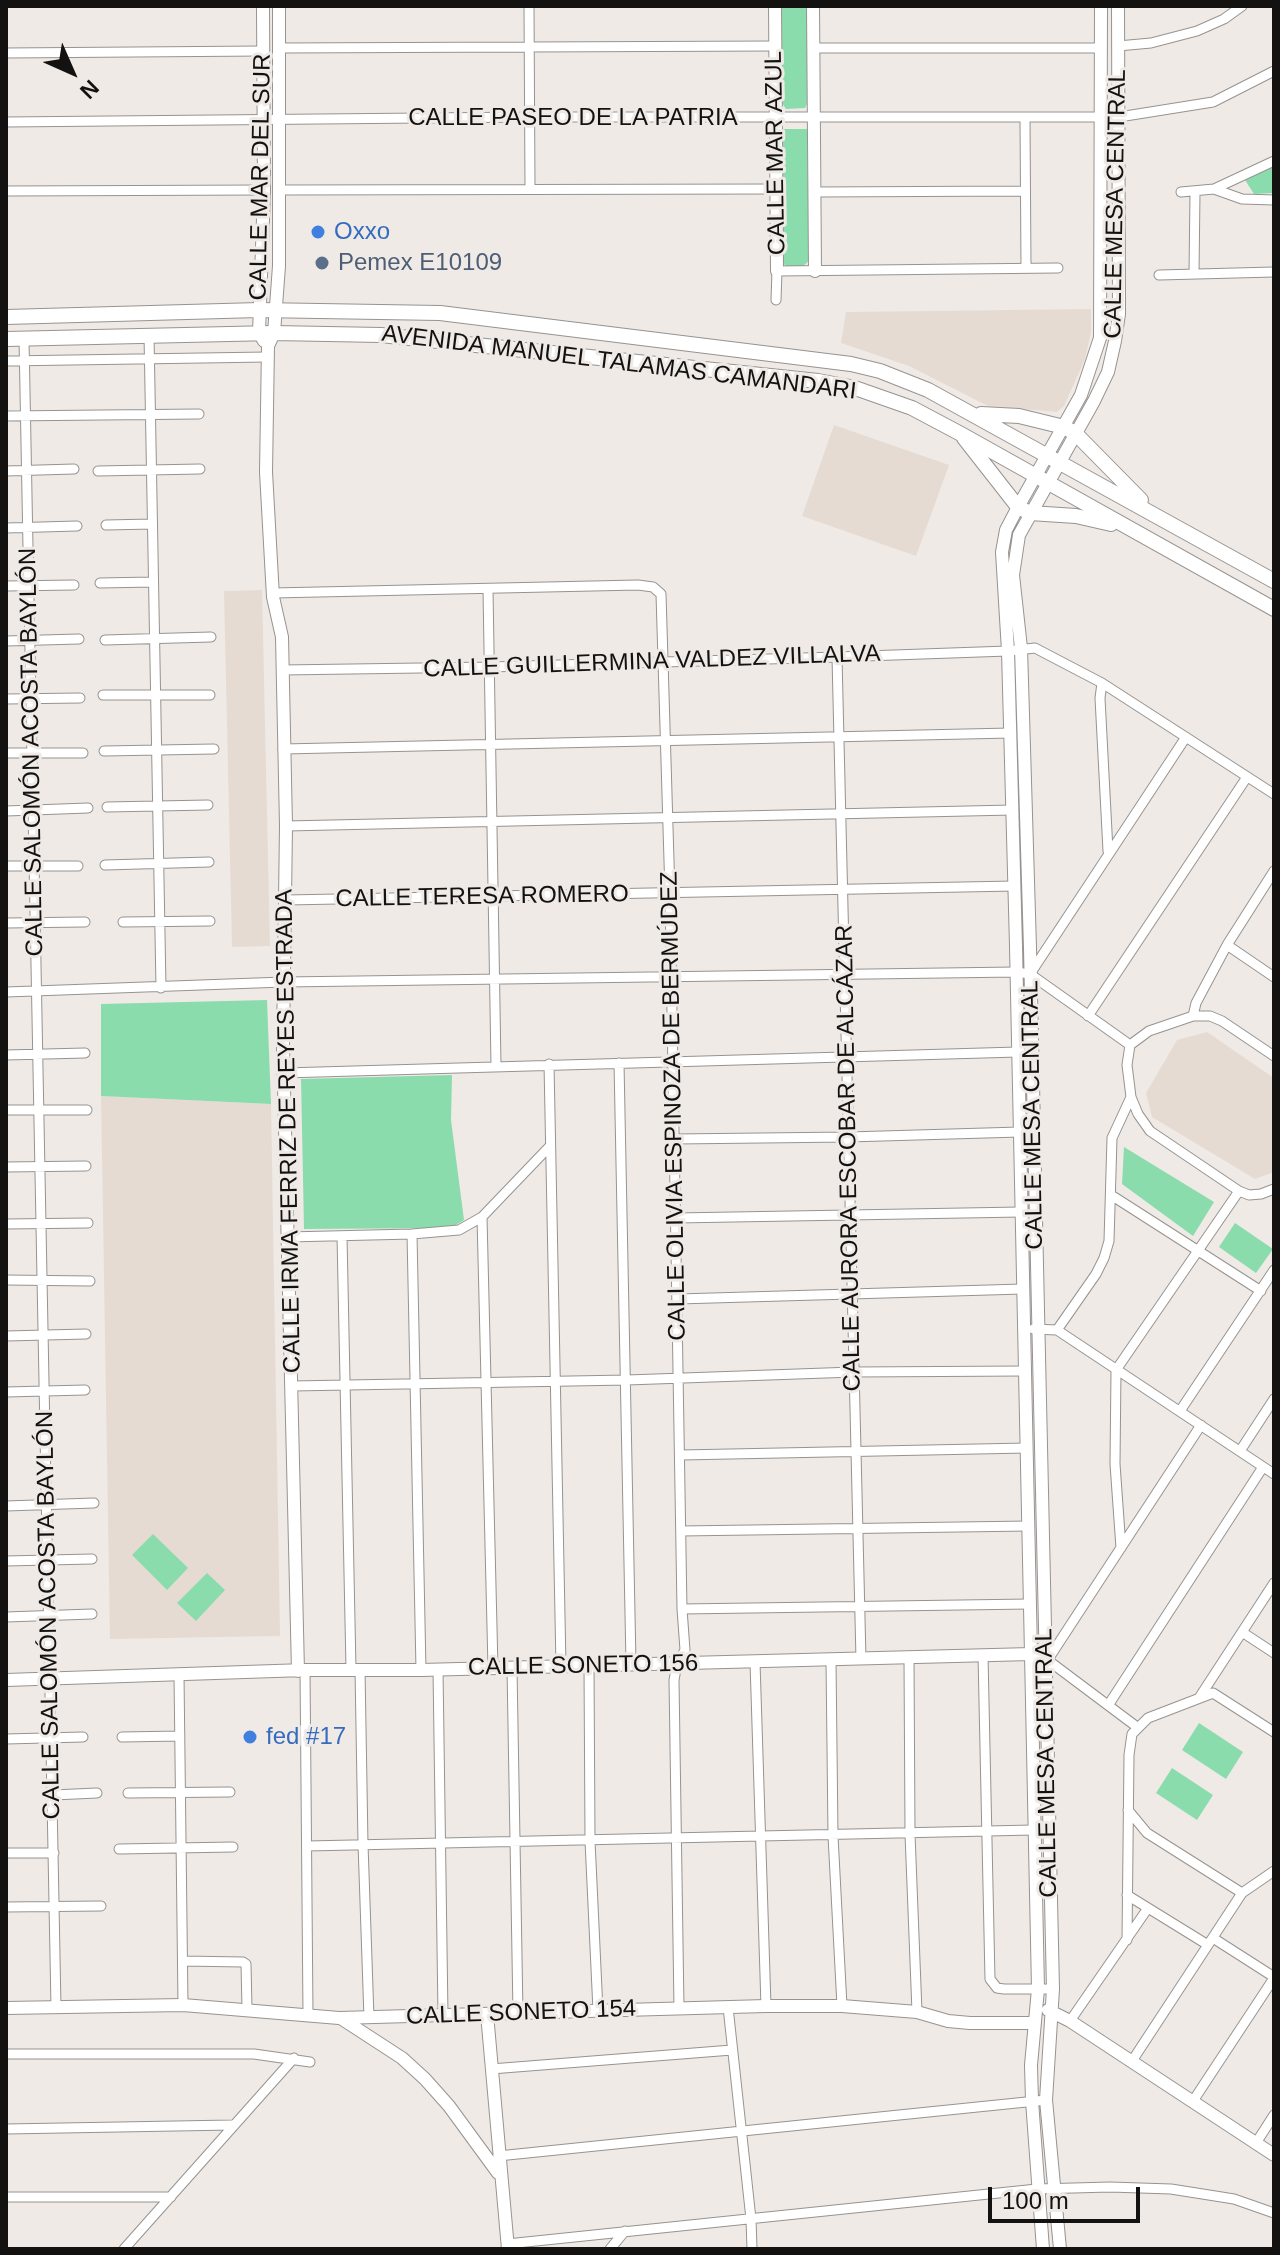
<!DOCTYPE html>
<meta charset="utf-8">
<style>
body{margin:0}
#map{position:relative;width:1280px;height:2255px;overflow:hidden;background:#efeae6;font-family:Arial,sans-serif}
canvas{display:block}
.frame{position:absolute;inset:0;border:8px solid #141211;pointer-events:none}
.north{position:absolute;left:32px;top:32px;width:80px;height:80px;-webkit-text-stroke:6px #efeae6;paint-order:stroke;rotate:135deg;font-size:22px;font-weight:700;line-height:32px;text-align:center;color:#141211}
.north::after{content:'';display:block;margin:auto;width:28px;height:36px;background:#141211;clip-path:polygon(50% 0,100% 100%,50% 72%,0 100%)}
.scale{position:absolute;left:988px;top:2187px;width:152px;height:36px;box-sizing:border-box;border:4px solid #141211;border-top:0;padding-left:10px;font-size:24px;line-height:28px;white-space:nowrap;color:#141211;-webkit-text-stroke:6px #efeae6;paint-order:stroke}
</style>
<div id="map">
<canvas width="1280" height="2255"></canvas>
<div class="frame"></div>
<div class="north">N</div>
<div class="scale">100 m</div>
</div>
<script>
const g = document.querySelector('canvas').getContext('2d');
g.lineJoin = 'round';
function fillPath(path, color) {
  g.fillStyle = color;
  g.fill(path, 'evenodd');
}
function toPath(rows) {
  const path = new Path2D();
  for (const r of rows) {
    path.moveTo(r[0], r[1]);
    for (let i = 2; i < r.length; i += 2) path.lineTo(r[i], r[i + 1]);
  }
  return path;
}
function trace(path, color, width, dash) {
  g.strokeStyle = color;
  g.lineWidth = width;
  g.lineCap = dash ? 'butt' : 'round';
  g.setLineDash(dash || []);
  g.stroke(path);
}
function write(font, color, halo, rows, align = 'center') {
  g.font = font + ' Arial,sans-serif';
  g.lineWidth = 6;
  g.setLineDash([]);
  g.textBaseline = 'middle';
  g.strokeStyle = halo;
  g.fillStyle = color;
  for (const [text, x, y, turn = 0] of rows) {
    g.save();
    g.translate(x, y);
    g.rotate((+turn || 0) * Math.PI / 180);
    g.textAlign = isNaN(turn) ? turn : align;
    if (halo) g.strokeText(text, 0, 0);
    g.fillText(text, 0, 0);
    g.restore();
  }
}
fillPath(toPath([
 [1091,309,1091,332,1085,359,1064,406,1057,412,988,406,909,366,841,343,846,312],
 [834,425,949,465,916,556,802,516],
 [262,590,270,946,232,947,224,591],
 [1207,1032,1274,1078,1274,1172,1255,1179,1152,1117,1146,1093,1177,1040],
 [101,1096,271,1104,280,1636,110,1639]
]), '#e6dbd2');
fillPath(toPath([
 [780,6,808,6,808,102,805,108,786,109,780,100],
 [782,129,807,129,809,261,803,266,786,266,781,262],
 [1274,166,1274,193,1254,194,1245,180],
 [267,1000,271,1104,101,1096,101,1004],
 [452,1075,451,1120,464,1220,451,1228,304,1229,301,1079],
 [1124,1147,1214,1202,1193,1236,1122,1184],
 [1235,1223,1273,1249,1256,1273,1219,1247],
 [153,1534,188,1568,167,1590,132,1555],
 [207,1573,225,1590,196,1621,177,1603],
 [1199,1723,1243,1752,1226,1779,1182,1750],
 [1172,1768,1213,1795,1197,1820,1156,1793]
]), '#8bdcad');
const street = toPath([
 [529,6,530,189],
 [1118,46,1151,43,1197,31,1224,19,1242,6],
 [280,48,775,46],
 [813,48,1101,48],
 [6,53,263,51],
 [1025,118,1026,268],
 [6,122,528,117,1119,117,1213,102,1274,71],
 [1214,189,1242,199,1274,200],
 [281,190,776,189],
 [6,191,264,190],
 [814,192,1024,191],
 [1181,192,1214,189,1274,161],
 [1194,274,1195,193],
 [1159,275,1274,272],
 [776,300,777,271,1058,268],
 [149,335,161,988],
 [24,339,56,2007],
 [6,361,267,357],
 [6,416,199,414],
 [6,471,74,469],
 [98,471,200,469],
 [106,525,152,524],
 [6,528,77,526],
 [100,583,153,582],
 [6,586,74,585],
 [488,590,496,1065],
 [273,593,638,585,653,587,661,594,670,894,682,1609,685,1650,677,1664,674,1680,679,2008],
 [105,640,211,637],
 [6,641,79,639],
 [837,657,861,1659],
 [282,670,490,667,837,657,1008,651,1035,648,1102,683,1274,794],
 [1102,683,1100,698,1108,851],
 [103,695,210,695],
 [6,699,80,698],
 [283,749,1011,733],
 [104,751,214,749],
 [6,753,83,753],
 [107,807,208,805],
 [6,811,88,808],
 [286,826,1013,810],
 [105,865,209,862],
 [6,866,78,866],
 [286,900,1015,886],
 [123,922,210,921],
 [6,923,85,922],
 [1227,945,1274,977],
 [1030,974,1186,737],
 [6,992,284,982,1016,972,1030,974,1130,1045],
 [1088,1016,1247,777],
 [1193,1016,1210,1016,1222,1021,1274,1056],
 [1130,1045,1149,1031,1193,1016,1196,1003,1227,945,1274,871],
 [6,1055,85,1053],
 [619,1063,631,1664],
 [549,1064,561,1666],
 [284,1073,1018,1052],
 [1131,1097,1138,1114,1150,1131,1239,1191,1249,1195,1261,1194,1274,1189],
 [6,1110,87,1110],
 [675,1139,848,1137,1020,1132],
 [6,1167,86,1166],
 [1111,1195,1261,1291],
 [482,1217,493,1668],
 [676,1218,1021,1212],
 [6,1224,88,1223],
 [412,1234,421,1670],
 [342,1236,351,1669],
 [288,1237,412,1234,459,1230,482,1217,550,1146],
 [6,1280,90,1281],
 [678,1299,1023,1289],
 [1033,1329,1057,1330,1274,1474],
 [1057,1330,1096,1274,1104,1258,1109,1241,1112,1138,1131,1097,1127,1065,1130,1045],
 [6,1336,86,1334],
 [292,1386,627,1380,854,1372,1025,1371],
 [6,1392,85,1390],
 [1180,1411,1274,1270],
 [1240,1451,1274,1399],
 [681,1455,1027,1448],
 [6,1506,94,1503],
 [681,1531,1029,1526],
 [1121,1548,1115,1464,1116,1370,1239,1191],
 [6,1561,92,1559],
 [682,1609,1030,1604],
 [6,1617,92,1614],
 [1242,1632,1274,1653],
 [983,1655,990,1979,997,1988,1004,1989,1053,1989],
 [909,1658,910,1834,917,2012],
 [1045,1658,1137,1727],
 [831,1660,833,1836,842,2006],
 [1047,1661,1201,1425],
 [755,1662,766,2006],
 [589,1665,590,1841,598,2011],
 [512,1668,518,2013],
 [360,1669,363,1844,369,2018],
 [305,1670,308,2014],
 [438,1670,443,2015],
 [179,1675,183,2005],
 [1199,1698,1274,1583],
 [1109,1704,1263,1467],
 [122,1737,180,1736],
 [6,1739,83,1737],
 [128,1793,230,1792],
 [53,1795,97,1793],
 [1128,1810,1147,1833,1242,1893],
 [307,1846,1033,1830],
 [119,1849,233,1847],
 [6,1853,54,1853],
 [1127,1895,1208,1945],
 [6,1907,101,1906],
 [1213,1938,1274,1977],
 [1127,1940,1129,1755,1132,1734,1148,1718,1213,1693,1274,1732],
 [183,1961,243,1962,246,1964,247,2009],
 [728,2007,751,2219,752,2249],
 [1070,2021,1148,1908],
 [6,2054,254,2054,310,2062],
 [1132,2061,1242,1893,1274,1871],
 [491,2069,732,2050],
 [1193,2101,1274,1978],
 [6,2129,232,2125],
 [1256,2143,1274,2115],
 [498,2156,1046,2100],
 [6,2197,171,2197],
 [507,2244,1037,2189,1110,2187,1171,2189,1234,2199,1274,2213],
 [124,2249,294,2058],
 [610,2249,625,2231]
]);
const secondary = toPath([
 [263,6,264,190,259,333,264,341],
 [279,6,279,266,274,333,268,346,266,472,273,597,282,637,286,826,283,1045,298,1671],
 [775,6,777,271],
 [813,6,815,271],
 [6,1680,305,1670,421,1670,1031,1654,1038,1656],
 [6,2008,183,2005,339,2018,766,2006,842,2006,917,2012,948,2021,970,2023,1034,2023],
 [1048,2010,1070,2021,1274,2155],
 [487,2014,508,2249],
 [342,2019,402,2058,425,2079,449,2106,498,2173],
 [1043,2249,1032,2101,1031,2065,1038,1989,1031,1654,1016,946,1008,651,1002,552,1006,530,1018,507,1081,395,1100,338,1101,6],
 [1060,2249,1046,2100,1053,1989,1030,948,1021,648,1013,575,1019,535,1094,401,1108,372,1115,341,1119,314,1118,6]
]);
const primary = toPath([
 [6,317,259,310,440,313,851,364,880,371,928,390,1274,581],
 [6,339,274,333,381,335,818,381,855,388,912,408,961,434,1274,609],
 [981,414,1019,416,1064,427,1075,433,1141,500],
 [964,438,1018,507,1030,513,1076,516,1111,524]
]);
trace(street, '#979390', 11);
trace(secondary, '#979390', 14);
trace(primary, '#979390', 16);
trace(street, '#fff', 9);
trace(secondary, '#fff', 12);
trace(primary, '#fff', 14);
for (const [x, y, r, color] of [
 [318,232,8,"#3f7fe0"],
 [322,263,8,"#5c6f8a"],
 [250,1737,8,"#3f7fe0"]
]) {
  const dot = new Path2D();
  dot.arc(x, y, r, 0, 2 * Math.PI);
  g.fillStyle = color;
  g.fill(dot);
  trace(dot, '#efeae6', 3);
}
write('24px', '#141211', '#efeae6', [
 ["CALLE PASEO DE LA PATRIA",573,118],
 ["CALLE MAR AZUL",776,153,-91],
 ["CALLE MAR DEL SUR",261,177,-89],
 ["CALLE MESA CENTRAL",1116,204,-89],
 ["AVENIDA MANUEL TALAMAS CAMANDARI",619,363,7],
 ["CALLE GUILLERMINA VALDEZ VILLALVA",652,662,-2],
 ["CALLE SALOMÓN ACOSTA BAYLÓN",32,752,-91],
 ["CALLE TERESA ROMERO",482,897,-1],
 ["CALLE OLIVIA ESPINOZA DE BERMÚDEZ",674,1106,-91],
 ["CALLE MESA CENTRAL",1033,1115,-91],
 ["CALLE IRMA FERRIZ DE REYES ESTRADA",289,1131,-91],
 ["CALLE AURORA ESCOBAR DE ALCÁZAR",849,1158,-91],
 ["CALLE SALOMÓN ACOSTA BAYLÓN",49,1615,-91],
 ["CALLE SONETO 156",583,1666,-1],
 ["CALLE MESA CENTRAL",1047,1763,-91],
 ["CALLE SONETO 154",521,2013,-2]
]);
write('24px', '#366cbe', '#efeae6', [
 ["Oxxo",334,232],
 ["fed #17",266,1737]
], 'left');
write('24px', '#4e5e75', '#efeae6', [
 ["Pemex E10109",338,263]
], 'left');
</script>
